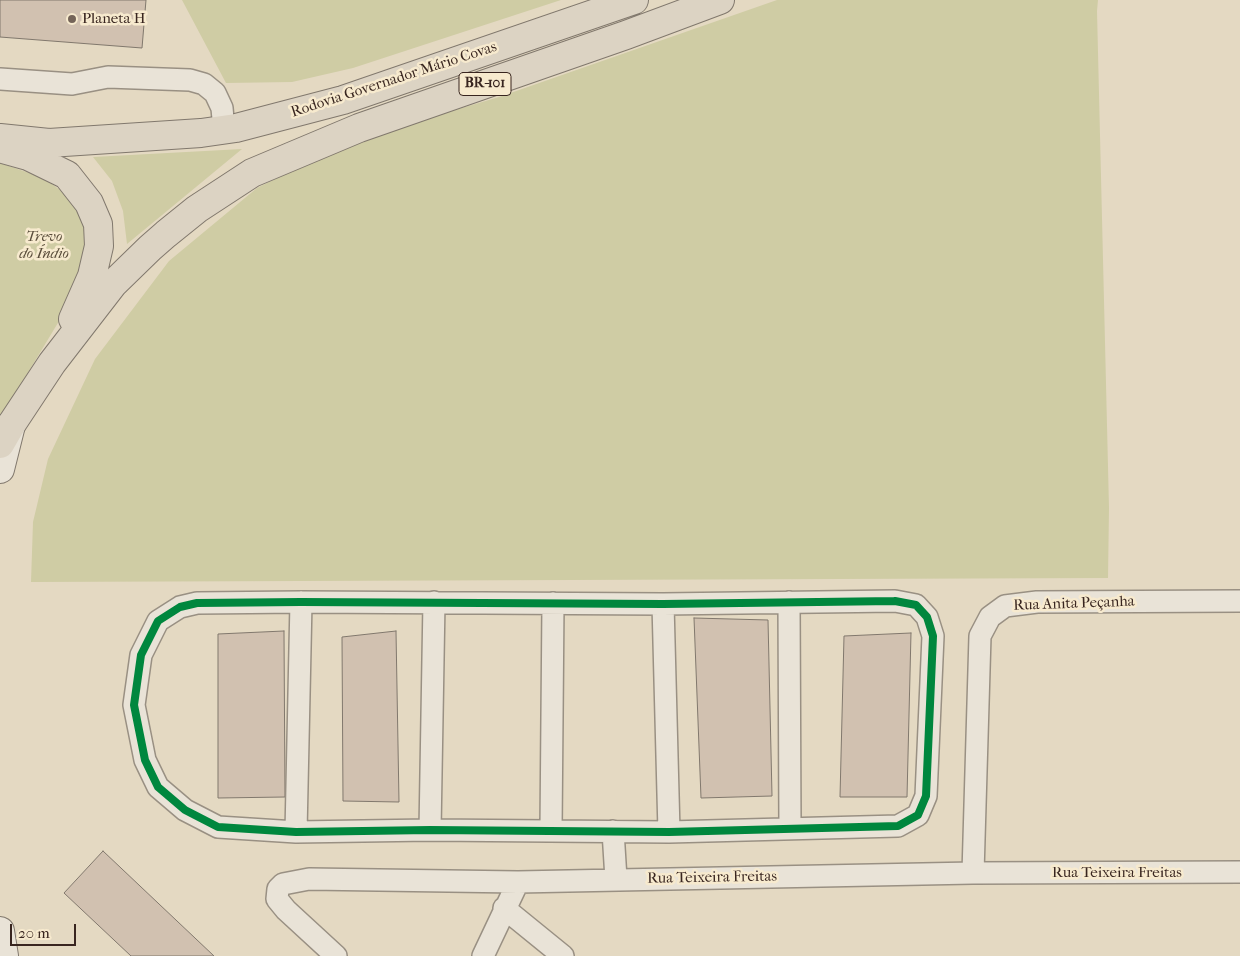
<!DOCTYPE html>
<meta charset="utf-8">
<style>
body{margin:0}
#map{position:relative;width:1240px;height:956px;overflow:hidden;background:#e4d9c2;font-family:"IM FELL French Canon",serif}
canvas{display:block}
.scale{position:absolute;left:10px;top:924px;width:66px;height:22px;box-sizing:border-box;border:2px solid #38251f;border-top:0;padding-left:6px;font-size:15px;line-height:18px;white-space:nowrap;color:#38251f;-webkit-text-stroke:4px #f7eace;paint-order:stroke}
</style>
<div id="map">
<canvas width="1240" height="956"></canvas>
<div class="scale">20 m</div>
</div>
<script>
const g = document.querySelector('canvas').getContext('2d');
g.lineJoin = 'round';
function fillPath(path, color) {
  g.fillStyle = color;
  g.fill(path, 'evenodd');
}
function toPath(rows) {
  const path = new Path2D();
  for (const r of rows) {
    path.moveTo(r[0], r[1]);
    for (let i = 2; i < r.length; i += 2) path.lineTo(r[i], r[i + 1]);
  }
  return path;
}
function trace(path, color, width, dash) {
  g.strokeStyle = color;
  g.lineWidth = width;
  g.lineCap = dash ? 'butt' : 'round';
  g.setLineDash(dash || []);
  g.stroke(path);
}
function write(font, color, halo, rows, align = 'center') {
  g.font = font + ' "IM FELL French Canon",serif';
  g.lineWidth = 5;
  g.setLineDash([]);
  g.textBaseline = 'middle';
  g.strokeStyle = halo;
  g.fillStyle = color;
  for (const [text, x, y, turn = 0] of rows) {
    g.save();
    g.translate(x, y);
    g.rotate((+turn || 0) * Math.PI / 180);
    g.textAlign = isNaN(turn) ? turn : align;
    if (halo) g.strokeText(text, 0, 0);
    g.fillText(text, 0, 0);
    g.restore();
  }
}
fillPath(toPath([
 [182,0,561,0,353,68,292,82,226,83],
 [777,0,1098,0,1097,11,1109,508,1108,578,31,582,33,522,48,459,95,359,169,261,257,188,350,141,499,97],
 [242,149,127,244,123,211,112,181,93,157],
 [0,163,44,178,72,199,88,234,88,273,0,419]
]), '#cfcca4');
const building = toPath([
 [0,0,146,0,142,48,0,37,0,0],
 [694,618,768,620,772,796,701,798,694,618],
 [284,631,285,797,218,798,218,634,284,631],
 [396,631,399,802,343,801,342,637,396,631],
 [911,633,907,797,840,797,844,636,911,633],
 [103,851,214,956,131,956,64,893,103,851]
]);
fillPath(building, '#d1c1b0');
trace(building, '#81786d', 1);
const minor = toPath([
 [0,79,72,84,108,77,190,80,204,84,215,93,222,108,223,119,221,130],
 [895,601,916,605,927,617,933,636,926,796,918,815,898,826,669,832,430,830,296,832,218,827,185,810,158,787,145,760,134,705,141,655,158,621,180,607,197,603,301,602,663,604,895,601],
 [789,602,790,829],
 [663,604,669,832],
 [430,830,434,602],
 [551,830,553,603],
 [613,831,616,879],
 [296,832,301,602],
 [973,873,980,636,990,617,1005,606,1037,602,1240,601],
 [504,908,563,956],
 [336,956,286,910,277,899,278,889,283,884,309,879,518,882,973,873,1240,872],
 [483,956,518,882]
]);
const secondary = toPath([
 [0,469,11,425],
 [0,931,4,956]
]);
const trunk = toPath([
 [0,138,49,143,201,133,236,128,343,100,634,0],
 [3,149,28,156,67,175,89,203,98,224,99,246,92,276,73,319],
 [0,444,11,425,52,363,113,284,150,248,166,234,197,209,252,173,359,128,626,35,720,0]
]);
trace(minor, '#999083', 24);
trace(secondary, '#81786d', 30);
trace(trunk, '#81786d', 30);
trace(minor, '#e9e3d7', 21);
trace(secondary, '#e9e3d7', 28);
trace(trunk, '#dcd3c3', 28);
trace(toPath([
 [895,601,916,605,927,617,933,636,926,796,918,815,898,826,669,832,430,830,296,832,218,827,185,810,158,787,145,760,134,705,141,655,158,621,180,607,197,603,301,602,663,604,895,601]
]), '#00873e', 8);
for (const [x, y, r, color] of [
 [72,19,5,"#746458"]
]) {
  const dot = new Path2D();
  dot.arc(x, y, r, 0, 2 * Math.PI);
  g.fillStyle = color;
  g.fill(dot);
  trace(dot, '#f7eace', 2);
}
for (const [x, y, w] of [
 [485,84,52]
]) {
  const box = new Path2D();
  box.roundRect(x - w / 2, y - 11.5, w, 23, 4);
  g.fillStyle = '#f7eace';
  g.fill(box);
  trace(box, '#38251f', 1);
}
write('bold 14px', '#38251f', null, [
 ["BR-101",485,84]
]);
write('15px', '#38251f', '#f7eace', [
 ["Planeta H",82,19]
], 'left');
write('15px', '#38251f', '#f7eace', [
 ["Rodovia Governador Mário Covas",394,80,-18],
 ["Rua Anita Peçanha",1074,604,-2],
 ["Rua Teixeira Freitas",1117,873],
 ["Rua Teixeira Freitas",712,878,-1]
]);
write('italic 15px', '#594c3a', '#f7eace', [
 ["Trevo",44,237],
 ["do Índio",44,254]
]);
</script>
